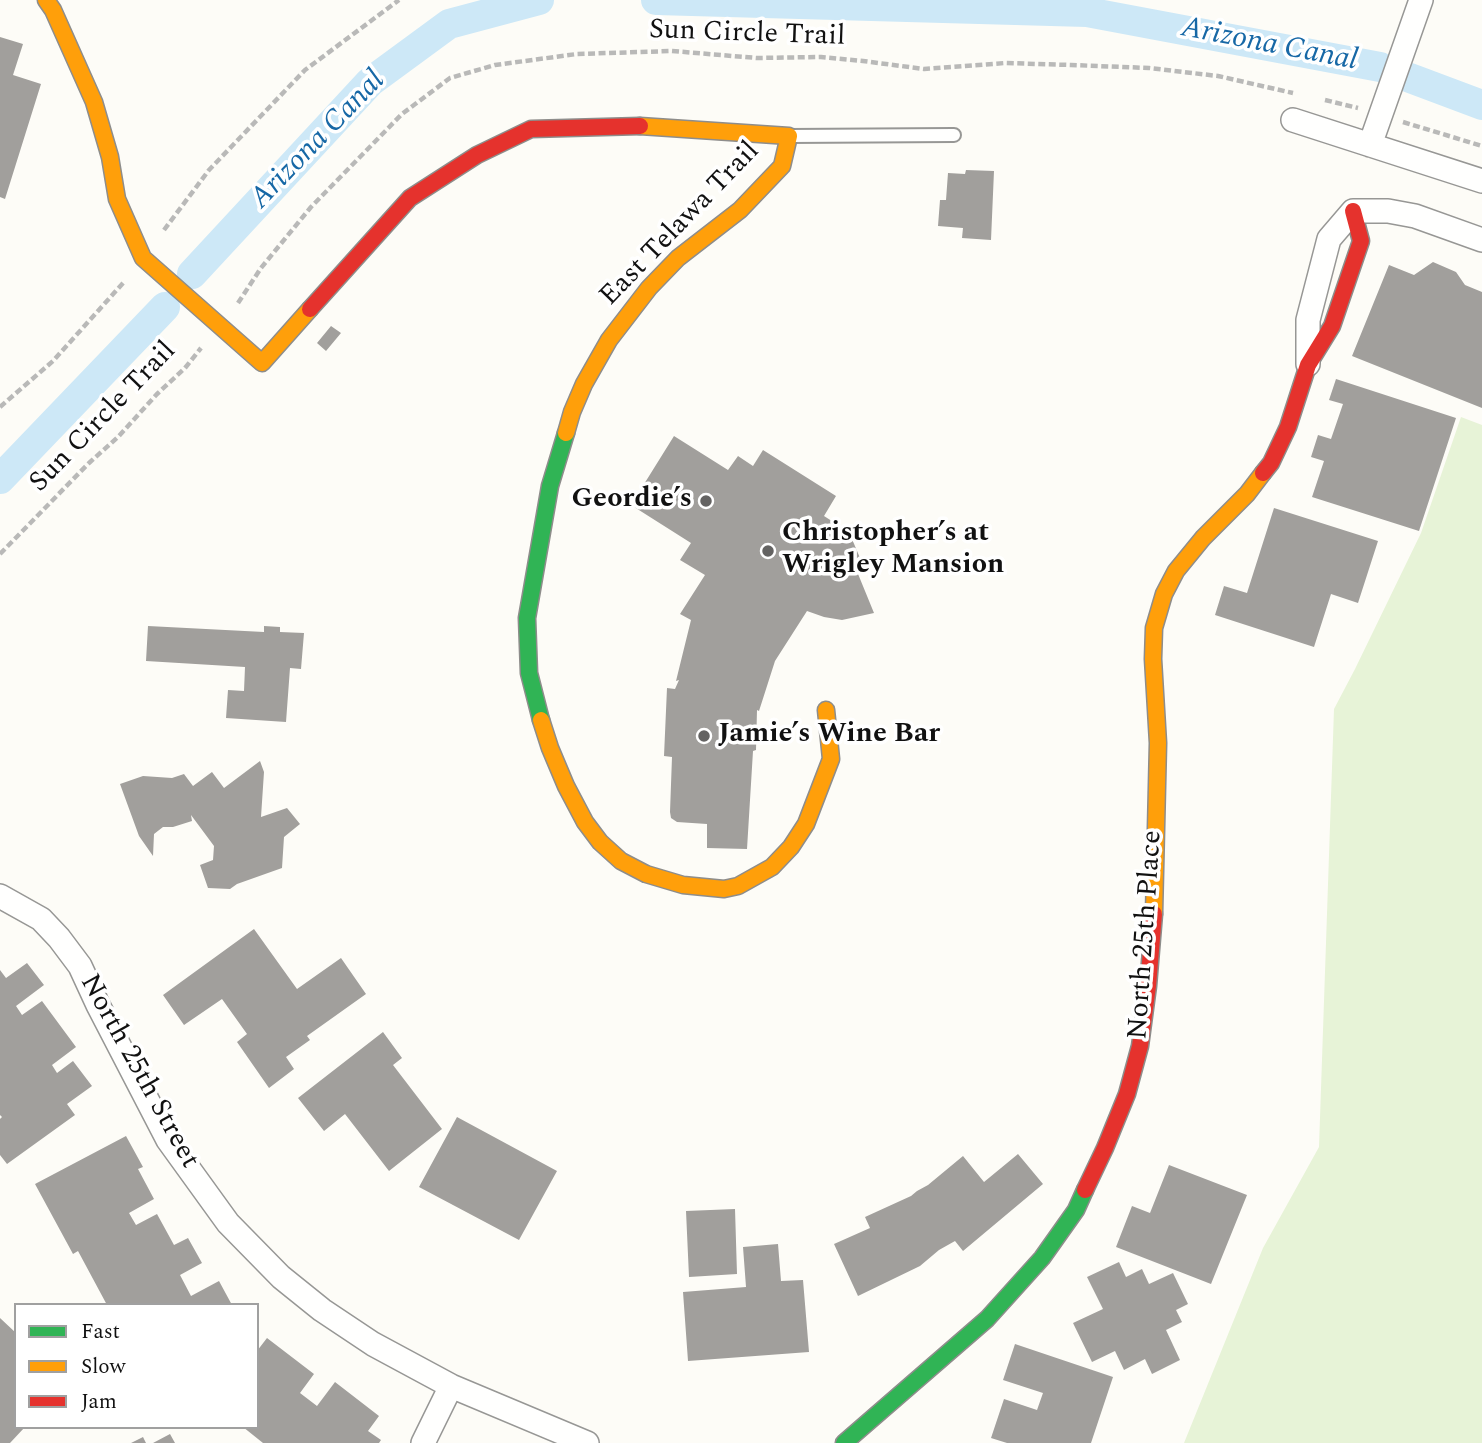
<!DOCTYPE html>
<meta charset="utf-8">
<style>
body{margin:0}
#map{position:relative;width:1482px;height:1443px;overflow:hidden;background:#fdfcf7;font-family:Spectral,serif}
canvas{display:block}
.legend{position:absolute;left:14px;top:1303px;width:245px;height:126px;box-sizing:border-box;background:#fff;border:2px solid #a0a0a0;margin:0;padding:9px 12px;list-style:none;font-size:21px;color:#111}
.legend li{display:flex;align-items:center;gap:14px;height:35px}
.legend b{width:35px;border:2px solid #a0a0a0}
</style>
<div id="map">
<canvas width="1482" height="1443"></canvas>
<ul class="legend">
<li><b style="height:9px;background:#30b455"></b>Fast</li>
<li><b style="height:9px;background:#ff9f0a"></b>Slow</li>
<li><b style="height:9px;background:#e5322d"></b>Jam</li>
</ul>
</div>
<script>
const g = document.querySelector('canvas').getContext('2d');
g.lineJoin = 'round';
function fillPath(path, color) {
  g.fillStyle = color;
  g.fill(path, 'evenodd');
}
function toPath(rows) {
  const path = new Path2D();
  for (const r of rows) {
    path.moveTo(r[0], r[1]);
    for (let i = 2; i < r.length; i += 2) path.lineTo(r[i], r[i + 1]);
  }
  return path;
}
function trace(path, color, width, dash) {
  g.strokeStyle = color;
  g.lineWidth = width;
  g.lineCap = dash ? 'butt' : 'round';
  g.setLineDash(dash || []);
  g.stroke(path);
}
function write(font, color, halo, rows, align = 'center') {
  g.font = font + ' Spectral,serif';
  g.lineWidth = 7;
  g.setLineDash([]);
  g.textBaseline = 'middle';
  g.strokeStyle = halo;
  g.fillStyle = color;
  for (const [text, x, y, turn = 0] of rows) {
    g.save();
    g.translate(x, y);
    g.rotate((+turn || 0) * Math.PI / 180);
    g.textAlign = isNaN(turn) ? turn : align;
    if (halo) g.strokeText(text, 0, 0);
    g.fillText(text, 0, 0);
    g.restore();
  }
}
fillPath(toPath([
 [1461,417,1482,425,1482,1443,1184,1443,1263,1248,1319,1147,1334,709,1355,669,1421,533]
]), '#e7f3d7');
trace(toPath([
 [656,0,1087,12,1380,67],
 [1410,78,1482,105],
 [192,274,370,82,449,24,539,0],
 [0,479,165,307]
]), '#cde8f7', 30);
fillPath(toPath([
 [0,37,23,44,13,75,41,84,5,199,0,197],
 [966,170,994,171,991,240,962,238,963,228,938,226,940,200,946,200,948,173,965,174],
 [1433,262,1456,272,1465,285,1482,292,1482,408,1352,356,1389,265,1414,275],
 [331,326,341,333,326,351,317,343],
 [1336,379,1456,418,1419,531,1312,497,1324,461,1311,457,1318,435,1331,439,1343,404,1329,400],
 [674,436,728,470,738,456,753,466,763,450,836,496,824,516,849,532,863,565,856,569,874,613,842,620,824,617,807,611,775,661,759,711,757,710,756,750,753,751,747,849,707,848,707,824,677,822,671,818,670,812,672,757,664,756,667,688,675,689,679,680,676,681,691,620,680,614,705,575,680,560,691,543,631,505],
 [1274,508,1378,541,1358,603,1331,594,1314,647,1215,615,1224,586,1247,593],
 [148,626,264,632,264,626,280,627,280,632,304,633,301,669,290,668,286,722,226,718,228,690,244,691,245,667,146,661],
 [260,761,264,772,261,817,287,808,300,824,284,837,282,868,237,884,230,889,208,888,200,865,213,860,214,846,191,815,192,821,173,827,163,827,154,834,153,856,139,836,120,784,143,776,172,778,184,774,193,786,212,772,224,788],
 [254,929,297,989,341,958,366,994,307,1036,310,1040,286,1057,294,1069,269,1088,237,1042,247,1034,222,999,184,1025,163,995],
 [27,963,44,985,16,1006,22,1015,42,1001,76,1047,52,1065,57,1073,73,1061,92,1086,67,1104,75,1115,7,1164,0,1155,0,1119,2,1117,0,1115,0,970,6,978],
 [383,1032,402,1058,393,1065,442,1129,389,1171,345,1114,324,1131,298,1098],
 [457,1117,557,1171,519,1240,419,1187],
 [126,1136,143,1167,138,1169,154,1199,129,1213,136,1225,157,1214,174,1245,188,1238,202,1263,180,1275,191,1296,219,1281,232,1305,107,1305,78,1251,73,1254,35,1184],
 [1018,1154,1043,1184,963,1251,955,1241,939,1250,920,1266,858,1296,834,1244,870,1228,865,1217,911,1196,917,1191,928,1185,963,1156,984,1182],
 [1169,1165,1247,1195,1211,1284,1116,1247,1132,1206,1150,1213],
 [735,1209,737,1274,689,1277,686,1211],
 [778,1244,781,1281,803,1280,809,1352,688,1361,683,1292,746,1287,743,1247],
 [1119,1262,1126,1277,1142,1269,1149,1284,1173,1273,1188,1304,1176,1310,1182,1322,1166,1330,1180,1360,1152,1374,1145,1359,1124,1370,1115,1351,1092,1362,1073,1323,1103,1309,1087,1277],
 [0,1318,16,1333,16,1427,25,1427,10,1443,0,1443],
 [267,1338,314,1374,300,1393,317,1406,335,1382,379,1416,368,1431,381,1440,379,1443,263,1443,243,1427,257,1427,257,1351],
 [1015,1344,1113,1377,1091,1443,1007,1443,991,1438,1004,1399,1037,1410,1043,1393,1003,1380],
 [170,1434,175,1443,153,1443],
 [143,1437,146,1443,131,1443]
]), '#a19f9c');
const lane = toPath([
 [789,136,954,135]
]);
const street = toPath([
 [1293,120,1482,181],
 [1370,145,1421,0],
 [1308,364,1308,320,1329,239,1353,211,1388,211,1415,216,1482,240],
 [0,896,41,919,59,938,80,966,98,1005,168,1140,228,1223,281,1277,322,1310,373,1344,451,1386,587,1443],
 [423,1443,451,1386]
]);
const fast = toPath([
 [541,720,529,673,527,618,550,486,566,433],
 [844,1443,987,1319,1042,1258,1076,1210,1085,1190]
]);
const slow = toPath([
 [46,0,53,10,94,102,110,157,117,199,143,258,262,363,310,309],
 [566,433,572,412,584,384,609,340,649,288,678,258,740,210,782,166,789,136,640,126],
 [541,720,550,748,566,786,585,822,600,842,621,861,646,874,683,885,724,889,738,886,772,867,791,847,806,824,831,759,826,710],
 [1154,914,1158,743,1153,659,1154,628,1164,594,1176,571,1203,538,1247,494,1263,473]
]);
const jam = toPath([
 [310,309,410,198,477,155,531,129,640,126],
 [1263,473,1271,463,1288,427,1308,365,1332,326,1361,241,1353,211],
 [1085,1190,1105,1148,1127,1094,1140,1046,1148,986,1154,914]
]);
trace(lane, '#979795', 16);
trace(street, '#979795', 26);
trace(fast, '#8e8d8b', 19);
trace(slow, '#8e8d8b', 19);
trace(jam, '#8e8d8b', 19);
trace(toPath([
 [1325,100,1358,108],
 [1403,122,1482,146],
 [164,230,209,170,305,70,399,0],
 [238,303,261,268,311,207,402,114,450,78,495,65,577,54,672,51,757,58,821,57,863,61,924,69,1005,63,1071,65,1149,68,1218,76,1293,93],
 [0,407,53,361,124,282],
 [0,554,89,463,118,437,157,394,185,368,201,348]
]), '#b9b9b8', 4.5, [7, 3.5]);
trace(lane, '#fffffe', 12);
trace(street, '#fffffe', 23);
trace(fast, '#30b455', 16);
trace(slow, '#ff9f0a', 16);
trace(jam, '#e5322d', 16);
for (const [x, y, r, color] of [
 [706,501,7,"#646362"],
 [768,551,7,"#646362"],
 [704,736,7,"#646362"]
]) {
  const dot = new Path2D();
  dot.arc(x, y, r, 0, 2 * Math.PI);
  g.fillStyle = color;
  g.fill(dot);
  trace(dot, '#fff', 2.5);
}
write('28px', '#111', '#fff', [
 ["Sun Circle Trail",747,35,2],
 ["East Telawa Trail",681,225,-46],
 ["Sun Circle Trail",104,418,-46],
 ["North 25th Place",1147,935,-86],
 ["North 25th Street",138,1072,61]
]);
write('bold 28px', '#111', '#fff', [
 ["Geordie’s",692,501,"right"],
 ["Christopher’s at",782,535],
 ["Wrigley Mansion",782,567],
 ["Jamie’s Wine Bar",718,736]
], 'left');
write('italic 30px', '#1768a6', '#fff', [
 ["Arizona Canal",1269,46,11],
 ["Arizona Canal",319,141,-46]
]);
</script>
